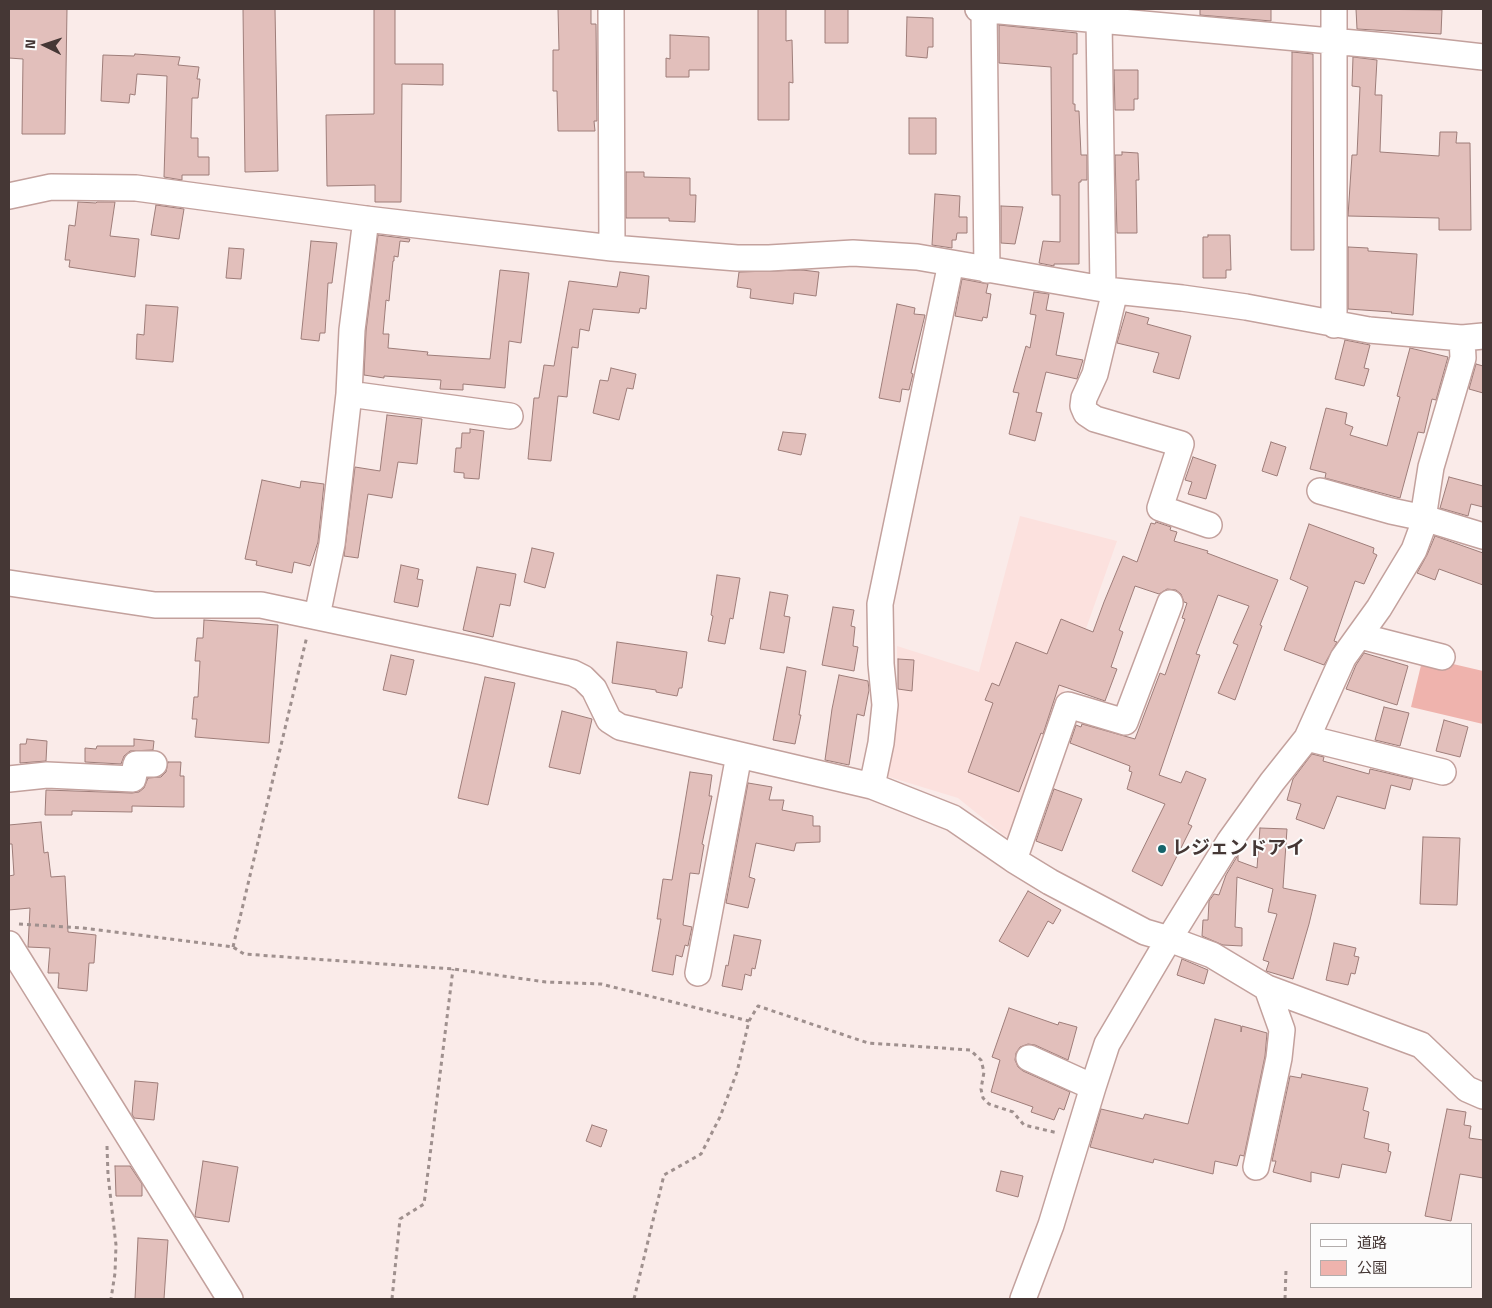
<!DOCTYPE html>
<meta charset="utf-8">
<style>
body{margin:0}
#map{position:relative;width:1492px;height:1308px;overflow:hidden;background:#faebe9;font-family:"Titillium Web","Noto Sans JP",sans-serif}
canvas{display:block}
.frame{position:absolute;inset:0;border:10px solid #453735;pointer-events:none}
.legend{position:absolute;left:1310px;top:1223px;width:162px;height:65px;box-sizing:border-box;background:#fcfcfc;border:1px solid #b3adac;margin:0;padding:6px 9px;list-style:none;font-size:15px;color:#453735}
.legend li{display:flex;align-items:center;gap:10px;height:25px}
.legend b{width:25px;border:1px solid #b3adac}
.north{position:absolute;left:20px;top:20px;width:50px;height:50px;-webkit-text-stroke:4px #fcfcfc;paint-order:stroke;rotate:274deg;font-size:14px;font-weight:700;line-height:20px;text-align:center;color:#453735}
.north::after{content:'';display:block;margin:auto;width:18px;height:22px;background:#453735;clip-path:polygon(50% 0,100% 100%,50% 72%,0 100%)}
</style>
<div id="map">
<canvas width="1492" height="1308"></canvas>
<div class="frame"></div>
<ul class="legend">
<li><b style="height:6px;background:#fff"></b>道路</li>
<li><b style="height:14px;background:#efb3ad"></b>公園</li>
</ul>
<div class="north">N</div>
</div>
<script>
const g = document.querySelector('canvas').getContext('2d');
g.lineJoin = 'round';
function fillPath(path, color) {
  g.fillStyle = color;
  g.fill(path, 'evenodd');
}
function toPath(rows) {
  const path = new Path2D();
  for (const r of rows) {
    path.moveTo(r[0], r[1]);
    for (let i = 2; i < r.length; i += 2) path.lineTo(r[i], r[i + 1]);
  }
  return path;
}
function trace(path, color, width, dash) {
  g.strokeStyle = color;
  g.lineWidth = width;
  g.lineCap = dash ? 'butt' : 'round';
  g.setLineDash(dash || []);
  g.stroke(path);
}
function write(font, color, halo, rows, align = 'center') {
  g.font = font + ' "Titillium Web","Noto Sans JP",sans-serif';
  g.lineWidth = 4;
  g.setLineDash([]);
  g.textBaseline = 'middle';
  g.strokeStyle = halo;
  g.fillStyle = color;
  for (const [text, x, y, turn = 0] of rows) {
    g.save();
    g.translate(x, y);
    g.rotate((+turn || 0) * Math.PI / 180);
    g.textAlign = isNaN(turn) ? turn : align;
    if (halo) g.strokeText(text, 0, 0);
    g.fillText(text, 0, 0);
    g.restore();
  }
}
fillPath(toPath([
 [1020,516,1117,541,1011,841,958,798,886,776,898,719,897,646,979,672]
]), '#fce1de');
fillPath(toPath([
 [1423,657,1483,671,1483,724,1411,707]
]), '#efb3ad');
const building = toPath([
 [9,9,67,9,65,134,22,134,23,59,9,58,9,9],
 [243,9,275,9,278,171,245,172,243,9],
 [374,9,395,9,395,64,443,64,443,85,402,84,401,202,375,202,375,185,327,186,326,115,374,114,374,9],
 [558,9,591,9,591,24,596,24,597,121,594,121,595,131,558,131,557,91,553,91,553,50,559,50,558,9],
 [758,9,786,9,786,41,792,40,793,83,789,82,789,120,758,120,758,9],
 [825,9,848,9,848,43,825,43,825,9],
 [1200,9,1271,9,1271,21,1200,15,1200,9],
 [1356,9,1442,10,1441,34,1357,29,1356,9],
 [907,17,933,18,933,47,928,47,927,58,906,56,907,17],
 [999,25,1077,33,1077,54,1073,54,1073,104,1075,104,1075,111,1079,111,1081,155,1087,155,1087,180,1081,180,1081,182,1079,182,1079,264,1054,264,1054,266,1039,263,1043,241,1060,242,1060,195,1052,195,1051,67,999,63,999,25],
 [670,35,709,37,709,70,689,70,689,77,666,77,666,58,670,59,670,35],
 [1292,52,1313,54,1314,250,1291,250,1292,52],
 [135,54,180,57,178,65,199,67,197,79,200,79,198,98,192,98,191,138,198,138,198,157,209,157,209,175,182,175,182,180,164,177,167,76,137,74,135,95,130,94,129,103,101,101,103,55,134,56,135,54],
 [1353,57,1377,60,1375,95,1382,95,1380,152,1439,156,1440,132,1457,132,1456,143,1470,143,1471,230,1439,230,1439,218,1348,216,1352,155,1357,155,1360,87,1352,86,1353,57],
 [1114,70,1138,70,1138,99,1134,99,1134,110,1115,110,1114,70],
 [909,118,936,118,936,154,909,154,909,118],
 [1122,152,1138,153,1139,180,1136,180,1137,233,1117,233,1115,155,1122,155,1122,152],
 [626,172,644,172,644,177,690,178,690,195,696,195,695,222,669,221,669,218,626,218,626,172],
 [935,194,960,196,959,217,967,217,967,233,957,233,956,240,952,240,952,248,932,245,935,194],
 [78,202,96,203,97,202,115,202,110,236,139,239,135,277,69,267,70,260,65,260,69,225,75,226,78,202],
 [156,205,184,209,179,239,151,235,156,205],
 [1001,206,1023,207,1015,244,1001,243,1001,206],
 [378,235,410,239,409,242,400,241,398,257,394,256,394,261,393,261,389,301,386,300,383,334,389,334,388,348,428,352,427,355,490,359,500,270,529,273,521,343,509,341,505,388,463,384,463,390,440,389,441,380,384,376,384,378,364,375,366,331,378,235],
 [1208,235,1230,235,1231,270,1226,270,1226,278,1203,278,1203,237,1208,237,1208,235],
 [311,241,337,243,332,283,328,283,325,333,320,333,319,341,301,339,311,241],
 [1348,247,1368,248,1368,251,1417,254,1413,315,1391,313,1392,312,1348,309,1348,247],
 [229,248,244,249,241,279,226,278,229,248],
 [802,270,819,272,816,296,794,293,793,304,750,298,751,289,737,287,739,272,802,270],
 [620,272,649,276,646,309,640,308,639,313,593,309,589,331,580,329,578,348,572,347,567,397,558,396,551,461,528,459,534,398,539,398,544,365,554,366,569,281,617,287,620,272],
 [962,279,988,284,986,293,991,294,987,318,983,317,982,321,955,316,962,279],
 [1034,292,1049,294,1046,310,1064,313,1056,355,1083,360,1077,379,1046,372,1036,412,1042,413,1035,441,1009,434,1019,393,1013,392,1026,346,1030,348,1036,315,1030,314,1034,292],
 [897,304,915,308,914,314,925,315,911,373,913,374,909,390,902,389,900,402,879,398,897,304],
 [146,305,178,307,173,362,136,359,137,334,144,335,146,305],
 [1126,312,1149,318,1147,324,1191,336,1179,379,1153,372,1159,353,1117,343,1126,312],
 [1345,340,1370,345,1364,368,1369,369,1364,386,1335,379,1345,340],
 [1410,348,1448,357,1436,400,1432,399,1424,433,1418,432,1400,498,1325,478,1326,473,1310,469,1326,408,1347,413,1345,424,1353,427,1350,435,1387,446,1400,397,1397,396,1410,348],
 [1476,364,1483,366,1483,393,1469,389,1476,364],
 [611,368,636,374,633,389,627,388,619,420,593,413,600,380,608,381,611,368],
 [387,415,422,419,417,464,398,462,392,498,368,494,358,558,344,556,355,467,380,471,387,415],
 [470,429,484,431,479,479,464,478,464,473,454,472,456,448,461,448,462,433,470,433,470,429],
 [783,432,806,434,801,455,778,450,783,432],
 [1271,442,1286,447,1277,476,1262,471,1271,442],
 [1193,457,1216,465,1206,499,1188,494,1192,482,1185,480,1193,457],
 [1449,477,1483,486,1483,507,1471,504,1468,516,1440,508,1449,477],
 [262,480,300,488,301,481,324,484,318,542,310,566,294,562,292,573,256,565,257,561,245,559,262,480],
 [1156,522,1171,527,1170,530,1177,532,1174,541,1208,551,1207,553,1278,580,1260,625,1262,626,1235,700,1218,693,1238,645,1233,643,1249,606,1218,595,1196,654,1200,655,1159,775,1181,783,1186,771,1206,779,1188,824,1192,826,1162,886,1132,871,1165,804,1127,789,1132,772,1129,771,1130,766,1070,743,1076,725,1081,727,1082,724,1135,739,1160,673,1165,675,1185,619,1182,618,1187,603,1184,602,1181,594,1176,590,1167,589,1159,594,1135,586,1119,630,1123,632,1111,667,1117,669,1105,701,1059,685,1043,734,1041,733,1019,792,968,772,993,703,985,700,992,683,999,686,1016,642,1047,654,1061,619,1093,632,1104,602,1123,556,1137,562,1151,523,1155,524,1156,522],
 [1309,524,1374,548,1373,553,1377,555,1364,584,1355,581,1334,641,1337,642,1324,665,1284,650,1308,587,1290,579,1309,524],
 [1435,536,1483,553,1483,585,1439,569,1435,580,1417,573,1427,555,1435,536],
 [532,548,554,553,545,588,524,582,532,548],
 [401,565,419,569,417,579,423,580,418,607,394,602,401,565],
 [477,567,516,574,510,606,500,604,493,637,463,630,477,567],
 [717,575,740,578,733,619,730,618,725,644,708,641,713,616,711,615,717,575],
 [770,592,788,595,784,616,790,617,784,653,760,649,770,592],
 [833,607,854,610,851,626,855,627,853,646,858,647,854,671,822,665,833,607],
 [204,620,278,625,269,743,195,737,197,719,192,719,194,697,198,697,200,661,195,661,197,638,203,638,204,620],
 [617,642,687,652,682,688,679,688,677,696,656,692,656,690,612,683,617,642],
 [1364,653,1408,666,1397,705,1346,689,1356,665,1364,653],
 [391,655,414,660,406,695,383,690,391,655],
 [898,659,914,660,912,691,898,689,898,659],
 [787,667,806,671,799,715,801,715,795,744,773,740,787,667],
 [839,675,868,681,869,690,864,716,857,714,849,765,825,760,832,709,839,675],
 [485,677,515,683,488,805,458,798,485,677],
 [1384,707,1409,713,1400,746,1375,740,1384,707],
 [562,711,592,719,580,774,549,767,562,711],
 [1444,720,1468,727,1460,757,1436,751,1444,720],
 [27,739,47,741,46,761,20,763,20,744,26,744,27,739],
 [134,739,154,741,153,750,130,751,124,756,121,764,85,762,85,748,96,749,97,746,134,746,134,739],
 [1312,754,1324,757,1323,761,1369,774,1370,769,1413,779,1410,790,1391,785,1385,809,1337,796,1324,829,1296,819,1301,804,1287,800,1293,779,1312,754],
 [168,762,181,762,180,776,184,776,184,807,132,806,132,812,72,811,72,815,45,815,46,790,132,793,139,792,144,788,148,778,161,777,166,772,168,762],
 [690,772,712,775,709,796,712,796,702,844,704,845,699,874,690,873,683,925,692,927,688,946,685,945,682,957,676,955,673,975,652,971,661,919,657,919,663,879,672,880,690,772],
 [748,783,772,787,769,800,784,800,782,810,813,816,813,826,820,826,820,842,796,843,794,851,756,843,749,877,755,879,748,908,726,903,748,783],
 [1054,789,1082,799,1062,851,1036,841,1054,789],
 [41,822,44,853,48,852,51,877,65,876,68,932,96,935,94,963,89,963,87,991,58,988,59,973,48,973,50,948,28,947,30,908,9,910,9,876,14,875,12,844,9,844,9,825,41,822],
 [1260,828,1287,829,1283,888,1316,895,1309,924,1293,979,1266,971,1269,962,1263,960,1277,914,1268,912,1273,889,1237,877,1235,927,1242,928,1242,946,1223,945,1202,936,1203,920,1208,920,1209,901,1214,894,1219,895,1226,875,1238,855,1238,861,1257,868,1260,828],
 [1423,837,1460,838,1457,905,1420,904,1423,837],
 [1028,891,1061,910,1053,924,1048,921,1028,957,999,941,1028,891],
 [734,935,761,940,755,969,752,968,751,976,745,974,742,990,722,986,726,965,728,966,734,935],
 [1334,943,1356,948,1354,956,1359,957,1355,974,1351,973,1348,985,1326,980,1334,943],
 [1182,959,1208,970,1204,984,1177,975,1182,959],
 [1009,1008,1058,1025,1059,1022,1077,1027,1068,1060,1035,1045,1028,1044,1020,1047,1016,1053,1015,1060,1018,1067,1023,1071,1070,1092,1064,1110,1059,1108,1054,1120,1031,1112,1033,1107,991,1092,1000,1060,992,1057,1009,1008],
 [1215,1019,1241,1026,1241,1032,1242,1026,1267,1033,1265,1056,1244,1156,1240,1155,1237,1166,1215,1161,1213,1174,1154,1159,1153,1163,1090,1147,1101,1109,1143,1119,1145,1114,1188,1124,1215,1019],
 [1302,1074,1368,1088,1363,1110,1369,1112,1364,1138,1389,1144,1388,1151,1391,1152,1386,1173,1342,1164,1339,1178,1311,1172,1311,1182,1273,1172,1276,1161,1272,1161,1290,1076,1301,1078,1302,1074],
 [135,1081,158,1083,154,1120,134,1118,132,1114,135,1081],
 [1447,1109,1466,1112,1464,1125,1471,1126,1469,1138,1483,1140,1483,1178,1460,1174,1451,1221,1425,1216,1447,1109],
 [592,1125,607,1130,601,1147,586,1141,592,1125],
 [203,1161,238,1167,229,1222,196,1217,195,1216,203,1161],
 [115,1166,130,1166,142,1184,142,1196,116,1196,115,1166],
 [1001,1171,1023,1176,1018,1197,996,1191,1001,1171],
 [138,1238,168,1240,164,1299,135,1299,138,1238]
]);
fillPath(building, '#e2bfbb');
trace(building, '#9e7d79', 1);
const minor = toPath([
 [611,9,612,248],
 [978,9,1386,46,1483,57],
 [984,9,987,270],
 [1334,9,1334,325],
 [1099,20,1103,289],
 [9,196,51,187,136,188,366,219,612,248,737,258,769,258,853,253,917,257,1115,291,1182,298,1246,307,1369,330,1462,338,1483,336],
 [1115,291,1095,374,1084,398,1083,406,1086,413,1095,419,1181,444,1160,508,1209,525],
 [349,394,510,416],
 [1320,491,1391,511,1424,518,1483,536],
 [9,583,155,605,261,605,479,651,573,673,583,678,594,689,609,720,620,727,872,786,953,818,1014,860,1050,882,1145,932,1169,939,1212,955,1267,988,1421,1045,1467,1089,1483,1096],
 [317,616,332,544,349,394,352,330,366,219],
 [1360,636,1442,657],
 [1307,738,1443,772],
 [9,779,47,775,133,779,136,764,154,764],
 [872,786,881,743,885,705,881,664,880,604,951,263],
 [1014,860,1068,705,1125,722,1170,603],
 [9,944,230,1299],
 [698,973,739,755],
 [1029,1058,1093,1087],
 [1256,1167,1279,1058,1282,1030,1267,988],
 [1023,1299,1051,1225,1093,1087,1107,1044,1169,939,1229,842,1272,782,1307,738,1343,658,1379,608,1414,550,1421,531,1431,467,1463,358,1462,338]
]);
trace(minor, '#c3a19d', 28);
trace(toPath([
 [19,924,82,928,233,947,244,954,453,969,546,982,601,984,749,1021],
 [233,947,307,636],
 [107,1146,108,1175,116,1245,115,1273,111,1299],
 [392,1299,400,1219,424,1204,453,969],
 [634,1299,664,1175,701,1154,720,1117,737,1072,749,1021,758,1006,868,1043,970,1050,981,1060,984,1072,981,1089,983,1098,989,1104,1013,1112,1024,1125,1058,1133],
 [1285,1299,1286,1270]
]), '#9f908e', 3, [4, 4]);
trace(minor, '#fff', 25);
for (const [x, y, r, color] of [
 [1162,849,5,"#16646b"]
]) {
  const dot = new Path2D();
  dot.arc(x, y, r, 0, 2 * Math.PI);
  g.fillStyle = color;
  g.fill(dot);
  trace(dot, '#fcfcfc', 2);
}
write('bold 19px', '#453735', '#fcfcfc', [
 ["レジェンドアイ",1172,849]
], 'left');
</script>
